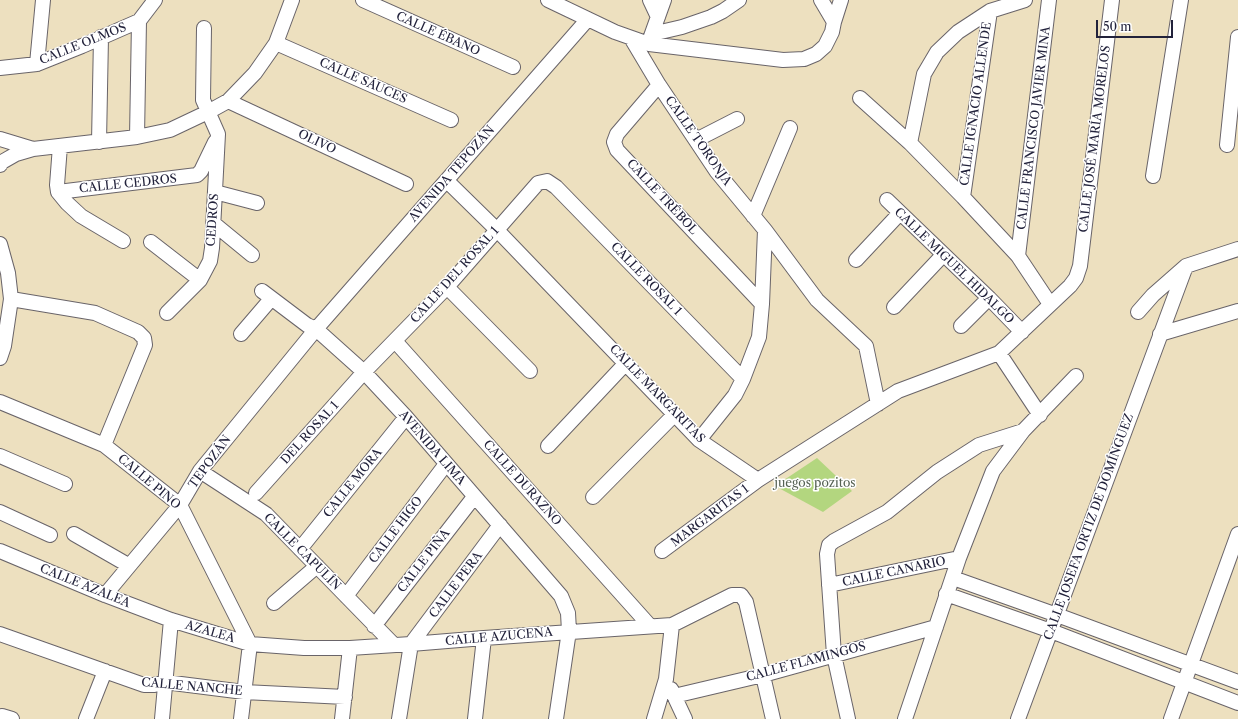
<!DOCTYPE html>
<meta charset="utf-8">
<style>
body{margin:0}
#map{position:relative;width:1238px;height:719px;overflow:hidden;background:#ede0bf;font-family:"Libre Caslon Text",serif}
canvas{display:block}
.scale{position:absolute;left:1096px;top:20px;width:77px;height:18px;box-sizing:border-box;border:2px solid #22223b;border-top:0;padding-left:5px;font-size:12px;line-height:14px;white-space:nowrap;color:#22223b;-webkit-text-stroke:3px #fff;paint-order:stroke}
</style>
<div id="map">
<canvas width="1238" height="719"></canvas>
<div class="scale">50 m</div>
</div>
<script>
const g = document.querySelector('canvas').getContext('2d');
g.lineJoin = 'round';
function fillPath(path, color) {
  g.fillStyle = color;
  g.fill(path, 'evenodd');
}
function toPath(rows) {
  const path = new Path2D();
  for (const r of rows) {
    path.moveTo(r[0], r[1]);
    for (let i = 2; i < r.length; i += 2) path.lineTo(r[i], r[i + 1]);
  }
  return path;
}
function trace(path, color, width, dash) {
  g.strokeStyle = color;
  g.lineWidth = width;
  g.lineCap = dash ? 'butt' : 'round';
  g.setLineDash(dash || []);
  g.stroke(path);
}
function write(font, color, halo, rows, align = 'center') {
  g.font = font + ' "Libre Caslon Text",serif';
  g.lineWidth = 3;
  g.setLineDash([]);
  g.textBaseline = 'middle';
  g.strokeStyle = halo;
  g.fillStyle = color;
  for (const [text, x, y, turn = 0] of rows) {
    g.save();
    g.translate(x, y);
    g.rotate((+turn || 0) * Math.PI / 180);
    g.textAlign = isNaN(turn) ? turn : align;
    if (halo) g.strokeText(text, 0, 0);
    g.fillText(text, 0, 0);
    g.restore();
  }
}
fillPath(toPath([
 [817,458,852,491,823,512,775,486]
]), '#b3d67f');
const minor = toPath([
 [363,0,513,67],
 [548,0,615,32,649,44,783,60,804,59,816,54,825,46,832,32,834,22,841,0],
 [650,0,658,17],
 [821,0,834,22],
 [652,34,682,27,711,17,723,11,739,0],
 [631,38,659,85,717,172,765,230,817,300,866,346,878,404],
 [650,39,664,0],
 [276,43,451,120],
 [37,64,43,0],
 [0,68,37,64,82,46,139,21,155,0],
 [659,85,617,134,614,142,617,150,762,304],
 [860,98,910,143,963,197,1018,256,1050,304],
 [228,101,406,184],
 [137,137,139,21],
 [0,139,33,149],
 [696,140,737,119],
 [99,142,101,37],
 [910,143,924,74,937,52,958,32,990,11,1025,0],
 [1227,145,1238,37],
 [0,165,2,162,16,154,33,149,137,137,170,130,208,112,228,101,255,73,276,43,292,0],
 [1153,176,1181,0],
 [447,181,497,230,699,440,758,480],
 [58,192,197,175,201,171,215,142],
 [58,192,67,203,81,216,123,241],
 [58,192,57,185,60,146],
 [215,192,257,203],
 [963,197,990,11],
 [887,200,989,298,1022,332],
 [753,216,790,128],
 [213,223,252,255],
 [151,242,200,280],
 [0,244,8,273,11,299,4,346,0,358],
 [1018,256,1049,0],
 [856,260,900,213],
 [447,287,530,371],
 [262,291,307,325,316,329,364,372,406,417,561,596,568,613,569,631,556,719],
 [11,299,95,313,138,332,144,338,145,345,104,445],
 [894,307,943,255],
 [1138,312,1153,295,1186,266,1238,249],
 [167,313,200,280,210,261,212,248,218,134,203,100,204,28],
 [961,326,989,298],
 [241,334,271,299],
 [1160,334,1238,311],
 [395,341,650,626],
 [999,353,1040,415],
 [0,402,104,445,180,505,250,644],
 [699,440,735,395,743,379,759,337,762,304,765,230],
 [548,446,626,363],
 [0,456,65,484],
 [200,471,266,514,394,645],
 [256,493,364,372,447,287,538,183,547,181,556,187,743,379],
 [593,497,674,415],
 [0,512,50,535],
 [74,534,128,565],
 [300,549,406,417],
 [0,551,105,595,171,620,250,644,304,648,350,648,411,644,484,638,672,625,732,595,741,595,746,602,773,719],
 [662,551,758,480,898,391,999,353,1070,286,1076,278,1080,266,1112,0],
 [953,578,1057,615,1238,682],
 [829,585,959,558],
 [946,594,1051,631,1238,703],
 [105,595,180,505,200,471,316,329,588,19],
 [346,596,446,464],
 [274,603,317,566],
 [374,626,474,497],
 [0,634,144,685,154,685,165,682,244,692,345,697],
 [671,689,685,719],
 [674,696,763,675,936,627],
 [2,716,12,719],
 [86,719,105,671],
 [162,719,171,620],
 [241,719,250,644],
 [342,719,350,648],
 [399,719,411,644,500,525],
 [475,719,484,638],
 [654,719,666,679,672,625],
 [848,719,834,655,827,554,829,545,834,541,887,512,937,472,979,445,1023,431],
 [905,719,959,558,993,471,1023,431,1076,376],
 [1018,719,1186,266],
 [1171,719,1238,534]
]);
trace(minor, '#696469', 16);
trace(minor, '#fff', 14);
write('12px', '#22223b', '#fff', [
 ["CALLE ÉBANO",438,34,24],
 ["CALLE OLMOS",83,44,-22],
 ["CALLE SÁUCES",363,81,24],
 ["CALLE IGNACIO ALLENDE",976,104,-82],
 ["CALLE FRANCISCO JAVIER MINA",1034,128,-83],
 ["CALLE JOSÉ MARÍA MORELOS",1095,139,-83],
 ["CALLE TORONJA",698,141,55],
 ["OLIVO",317,142,25],
 ["AVENIDA TEPOZÁN",452,174,-49],
 ["CALLE CEDROS",128,184,-6],
 ["CALLE TRÉBOL",662,197,47],
 ["CEDROS",213,220,-86],
 ["CALLE MIGUEL HIDALGO",954,266,44],
 ["CALLE DEL ROSAL 1",455,275,-48],
 ["CALLE ROSAL 1",646,279,46],
 ["CALLE MARGARITAS",657,394,46],
 ["DEL ROSAL 1",310,433,-48],
 ["AVENIDA LIMA",432,448,49],
 ["TEPOZÁN",210,462,-54],
 ["CALLE PINO",149,482,40],
 ["CALLE MORA",353,483,-51],
 ["CALLE DURAZNO",522,483,48],
 ["MARGARITAS 1",710,516,-37],
 ["CALLE JOSEFA ORTIZ DE DOMÍNGUEZ",1089,527,-70],
 ["CALLE HIGO",396,530,-53],
 ["CALLE CAPULÍN",302,552,45],
 ["CALLE PIÑA",424,561,-52],
 ["CALLE CANARIO",894,572,-12],
 ["CALLE PERA",456,585,-53],
 ["CALLE AZALEA",85,586,22],
 ["AZALEA",210,632,16],
 ["CALLE AZUCENA",499,637,-5],
 ["CALLE FLAMINGOS",806,662,-15],
 ["CALLE NANCHE",192,687,5]
]);
write('12px', '#556153', '#fff', [
 ["juegos pozitos",815,484]
]);
</script>
